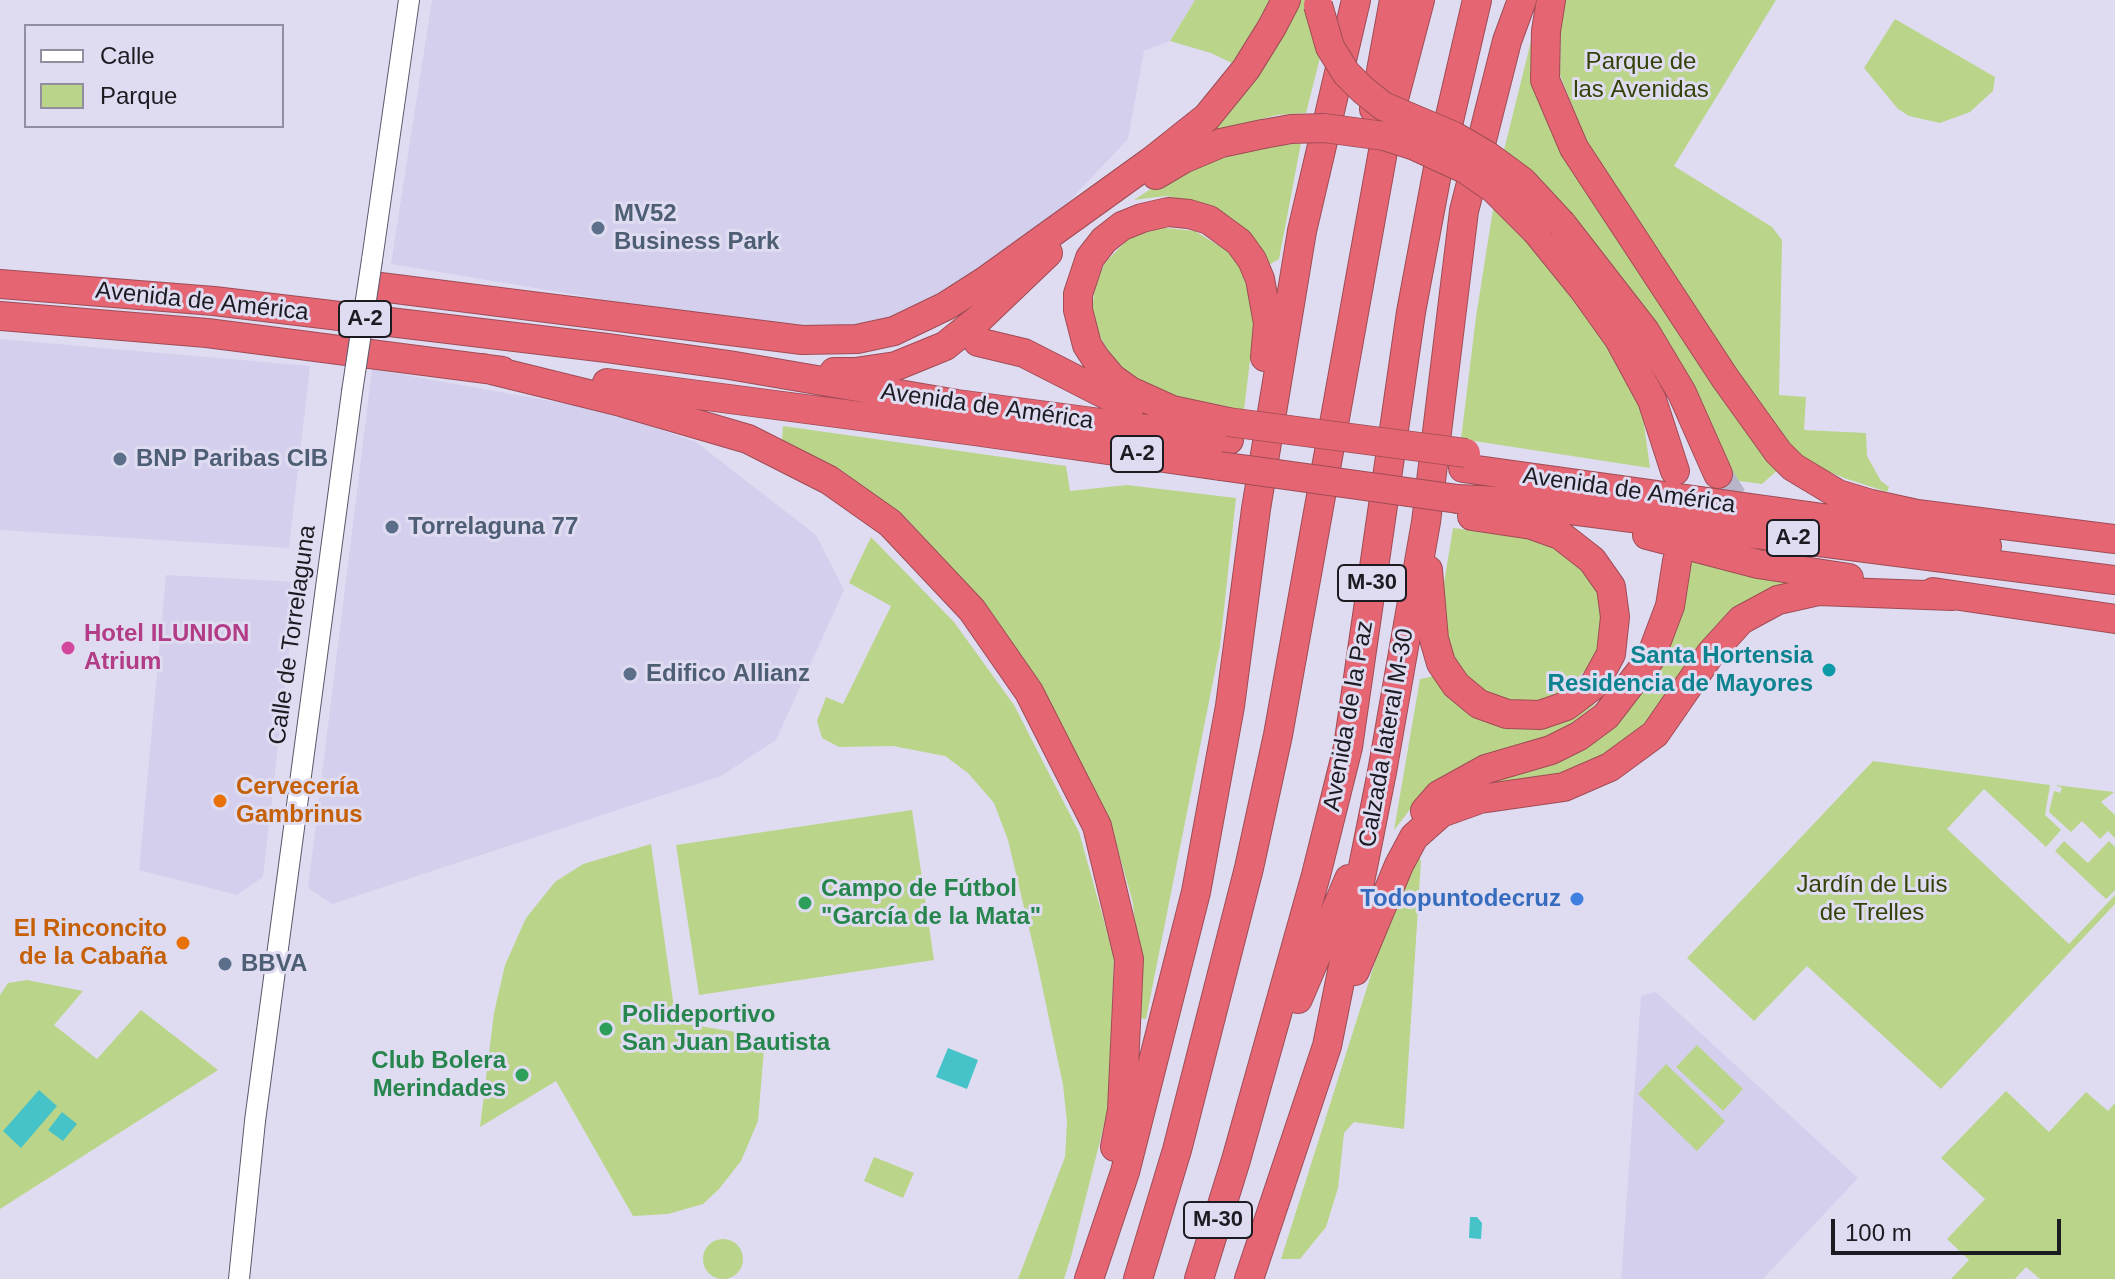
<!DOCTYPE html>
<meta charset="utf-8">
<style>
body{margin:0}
#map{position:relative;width:2115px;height:1279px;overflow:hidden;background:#dfdcf2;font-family:Arial,sans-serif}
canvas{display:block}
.legend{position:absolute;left:24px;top:24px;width:260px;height:104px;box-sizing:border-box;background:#dfdcf2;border:2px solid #918f9f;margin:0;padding:10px 14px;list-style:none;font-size:24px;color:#1c1b22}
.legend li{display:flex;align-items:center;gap:16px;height:40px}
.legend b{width:40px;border:2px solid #918f9f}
.scale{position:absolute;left:1831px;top:1219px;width:230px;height:36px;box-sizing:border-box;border:4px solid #1c1b22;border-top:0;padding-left:10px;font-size:24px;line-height:28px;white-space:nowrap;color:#1c1b22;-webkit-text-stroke:6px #dfdcf2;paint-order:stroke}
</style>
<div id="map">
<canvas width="2115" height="1279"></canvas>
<ul class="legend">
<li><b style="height:10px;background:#fff"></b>Calle</li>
<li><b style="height:22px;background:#bad589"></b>Parque</li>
</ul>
<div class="scale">100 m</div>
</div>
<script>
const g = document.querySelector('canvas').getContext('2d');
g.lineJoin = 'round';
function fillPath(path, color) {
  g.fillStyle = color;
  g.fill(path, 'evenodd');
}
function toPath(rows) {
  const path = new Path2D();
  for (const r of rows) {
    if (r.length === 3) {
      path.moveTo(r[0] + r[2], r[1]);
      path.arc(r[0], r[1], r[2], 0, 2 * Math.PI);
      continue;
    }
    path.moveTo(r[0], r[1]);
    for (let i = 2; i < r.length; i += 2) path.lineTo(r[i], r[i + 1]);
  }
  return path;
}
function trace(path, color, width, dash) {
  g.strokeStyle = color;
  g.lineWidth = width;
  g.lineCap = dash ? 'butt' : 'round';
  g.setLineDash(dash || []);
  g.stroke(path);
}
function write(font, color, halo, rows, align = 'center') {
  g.font = font + ' Arial,sans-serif';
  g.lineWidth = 6;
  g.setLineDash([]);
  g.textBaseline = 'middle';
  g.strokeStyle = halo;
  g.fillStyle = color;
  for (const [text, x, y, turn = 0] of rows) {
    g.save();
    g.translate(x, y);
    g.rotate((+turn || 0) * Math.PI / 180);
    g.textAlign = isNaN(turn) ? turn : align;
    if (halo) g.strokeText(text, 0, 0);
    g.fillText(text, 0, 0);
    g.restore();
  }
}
fillPath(toPath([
 [432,0,1195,0,1170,41,1144,51,1128,139,1043,229,930,303,878,327,792,331,391,264],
 [0,339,310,366,289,548,0,530],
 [372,369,606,411,696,442,816,535,844,590,776,740,721,776,332,904,308,888],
 [166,575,297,582,263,877,237,895,139,870],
 [1656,992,1858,1178,1763,1279,1621,1279,1641,996]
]), '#d4cfec');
fillPath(toPath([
 [1195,0,1269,0,1250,41,1234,64,1211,53,1170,41],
 [1298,0,1307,0,1321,54,1306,113,1277,115,1207,133],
 [1566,0,1776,0,1674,166,1772,227,1782,240,1779,395,1806,397,1804,430,1866,433,1867,456,1881,481,1889,487,1887,492,1844,478,1815,466,1792,451,1591,153,1560,75,1561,24],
 [1895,19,1995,77,1993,91,1970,112,1940,123,1909,116,1898,109,1864,68],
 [1532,37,1538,61,1779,469,1762,484,1732,480,1685,371,1556,197,1504,150],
 [1301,143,1279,259,1267,266,1203,204,1166,196,1134,200,1161,182,1194,167,1255,148],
 [1494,203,1583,302,1642,410,1650,468,1461,439,1476,317],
 [1158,227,1195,231,1229,252,1247,278,1254,327,1244,410,1178,397,1148,385,1116,364,1098,333,1092,311,1095,286,1105,263,1128,239],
 [783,426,1066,466,1070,491,1127,485,1236,498,1220,646,1146,1019,1139,1018,1138,960,1133,903,1110,822,1041,684,983,602,904,516,838,468,782,440],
 [1453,528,1516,536,1556,547,1582,563,1598,586,1604,626,1592,664,1566,689,1536,703,1494,697,1465,678,1444,640,1442,595],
 [871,537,954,622,1014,705,1079,832,1114,957,1108,1109,1071,1257,1064,1279,1018,1279,1065,1157,1067,1122,1063,1085,1037,962,1008,840,994,803,968,773,945,756,893,746,839,747,822,738,817,721,826,697,843,704,891,606,849,583],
 [1692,558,1796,586,1619,750,1576,773,1456,796,1616,723,1655,676,1681,612],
 [1434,676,1449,695,1566,716,1597,703,1571,724,1542,741,1423,793,1394,830,1420,679],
 [1873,761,2050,785,2045,815,2061,830,2046,847,1984,789,1947,829,2069,944,2115,895,2115,904,1941,1089,1807,966,1754,1021,1687,958],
 [2055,785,2114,792,2101,802,2115,815,2115,838,2108,831,2100,839,2082,821,2071,832,2049,812,2054,791,2060,793,2062,788],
 [912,810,934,960,699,995,676,845],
 [2064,841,2088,863,2109,841,2115,847,2115,890,2106,899,2055,851],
 [651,844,676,1022,765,1037,758,1121,741,1161,719,1189,703,1204,668,1214,633,1216,556,1081,480,1127,494,1013,505,965,526,918,555,882,583,864],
 [1417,853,1421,861,1404,1129,1354,1122,1344,1133,1338,1188,1326,1227,1300,1259,1281,1259,1389,918],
 [27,980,83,991,54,1025,97,1059,141,1010,218,1070,0,1209,0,995,8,983],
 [1697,1045,1743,1089,1723,1111,1676,1067],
 [1666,1064,1725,1121,1697,1151,1638,1094],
 [2006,1091,2049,1132,2086,1092,2108,1111,2115,1103,2115,1279,2040,1279,2026,1267,2015,1279,1951,1279,1969,1260,1947,1239,1985,1199,1941,1158],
 [874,1157,914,1173,903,1198,864,1181],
 [723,1259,20]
]), '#bad589');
fillPath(toPath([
 [948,1048,978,1060,967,1089,936,1077],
 [39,1090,57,1106,21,1148,3,1131],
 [62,1112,77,1124,63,1141,48,1130],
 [1470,1217,1477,1217,1482,1223,1481,1239,1469,1238]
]), '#45c3c8');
trace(toPath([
 [1718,474,1753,529,1775,546,1802,555]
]), '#b8b5c8', 28, [28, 14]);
const tertiary = toPath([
 [372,260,409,0],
 [239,1279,255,1121,352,392]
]);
const motorway = toPath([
 [1551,0,1546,31,1545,80,1574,148,1725,378,1778,452,1793,467,1838,494,1871,504,1917,514,2115,539],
 [1374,109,1394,0],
 [1156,175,1183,159,1221,143,1263,134],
 [1562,224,1645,331,1682,393,1718,474],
 [1537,232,1584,290,1619,339,1652,400,1675,471],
 [0,284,214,301,607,348,729,365,957,404,1229,440],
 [380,287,802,340,857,339,894,331,946,306,985,281,1153,160,1207,117,1246,69,1272,27,1286,0],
 [0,316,207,333,502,371],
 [978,342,1024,353,1130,407],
 [483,368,621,402,748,439,829,480,890,523,972,610,1029,692,1097,826,1129,959,1122,1110,1115,1147],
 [834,372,855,372,896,366,945,346,980,318,1048,253],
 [607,383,974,431,1220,466],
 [1228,422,1172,410,1130,391,1112,378,1096,359,1087,345,1078,310,1078,294,1090,258,1104,240,1122,226,1142,218,1168,212,1189,214,1209,220,1239,242,1252,260,1260,279,1268,323,1265,357],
 [1463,468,1924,532,1987,546],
 [1458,499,1500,501,2115,580],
 [1647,535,1758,564,1849,578],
 [1428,570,1434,639,1441,663,1456,685,1479,704,1507,714,1540,715,1566,706,1594,685,1611,654,1615,617,1611,587,1592,560,1560,535,1532,525,1472,516],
 [1933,592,2115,619],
 [1425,811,1439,795,1486,769,1551,750,1579,736,1606,716,1650,659,1670,606,1677,561],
 [1355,971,1399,865,1414,837,1441,813,1480,799,1564,787,1610,767,1655,734,1711,653,1741,620,1778,600,1818,591,1952,596],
 [1298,999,1349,879],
 [1089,1279,1125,1172,1196,892,1230,706,1256,509,1302,231,1356,0],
 [1138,1279,1177,1150,1249,868,1278,735,1389,118,1420,0],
 [1199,1279,1236,1160,1316,875,1348,747,1411,312,1438,168,1477,0],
 [1249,1279,1327,1046,1382,772,1426,522,1464,211,1507,41,1522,0]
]);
trace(tertiary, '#5b586a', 22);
trace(motorway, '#9f4c56', 30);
trace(tertiary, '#fff', 20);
trace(motorway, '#e56672', 28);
const tertiaryBridge = toPath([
 [352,392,372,260]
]);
const motorwayBridge = toPath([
 [1318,5,1330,47,1346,73,1363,90,1383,106,1454,136,1488,156,1522,181,1562,224],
 [1263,134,1291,129,1324,128,1384,136,1415,146,1465,169,1494,189,1537,232],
 [1228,422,1466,453],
 [1220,466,1458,499]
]);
trace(tertiaryBridge, '#5b586a', 22, []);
trace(motorwayBridge, '#9f4c56', 30, []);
trace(tertiaryBridge, '#fff', 20);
trace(motorwayBridge, '#e56672', 28);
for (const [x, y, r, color] of [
 [598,228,8,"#5c6f8a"],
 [120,459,8,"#5c6f8a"],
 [392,527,8,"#5c6f8a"],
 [68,648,8,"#d1479c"],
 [1829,670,8,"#0f9aa8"],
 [630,674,8,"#5c6f8a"],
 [220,801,8,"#e8710a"],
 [1577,899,8,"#3f7fe0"],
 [805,903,8,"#2e9e5b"],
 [183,943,8,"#e8710a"],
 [225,964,8,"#5c6f8a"],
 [606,1029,8,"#2e9e5b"],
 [522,1075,8,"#2e9e5b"]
]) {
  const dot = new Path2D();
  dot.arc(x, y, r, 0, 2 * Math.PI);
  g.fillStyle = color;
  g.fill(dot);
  trace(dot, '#dfdcf2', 3);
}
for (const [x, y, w] of [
 [365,319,52],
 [1137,454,52],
 [1793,538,52],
 [1372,583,68],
 [1218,1220,68]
]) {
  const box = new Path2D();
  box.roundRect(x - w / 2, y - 18, w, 36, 6);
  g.fillStyle = '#dfdcf2';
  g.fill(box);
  trace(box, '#1c1b22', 2);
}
write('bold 22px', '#1c1b22', null, [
 ["A-2",365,319],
 ["A-2",1137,454],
 ["A-2",1793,538],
 ["M-30",1372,583],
 ["M-30",1218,1220]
]);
write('24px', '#334307', '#dfdcf2', [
 ["Parque de",1641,62],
 ["las Avenidas",1641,90],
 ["Jardín de Luis",1872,885],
 ["de Trelles",1872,913]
]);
write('bold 24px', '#4e5e75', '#dfdcf2', [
 ["MV52",614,214],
 ["Business Park",614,242],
 ["BNP Paribas CIB",136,459],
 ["Torrelaguna 77",408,527],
 ["Edifico Allianz",646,674],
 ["BBVA",241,964]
], 'left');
write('24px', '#1c1b22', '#dfdcf2', [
 ["Avenida de América",202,302,6],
 ["Avenida de América",987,407,8],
 ["Avenida de América",1629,491,8],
 ["Calle de Torrelaguna",293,635,-82],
 ["Avenida de la Paz",1349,716,-80],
 ["Calzada lateral M-30",1387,738,-80]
]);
write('bold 24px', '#b23c85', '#dfdcf2', [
 ["Hotel ILUNION",84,634],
 ["Atrium",84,662]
], 'left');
write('bold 24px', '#0d838f', '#dfdcf2', [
 ["Santa Hortensia",1813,656],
 ["Residencia de Mayores",1813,684]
], 'right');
write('bold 24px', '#c56008', '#dfdcf2', [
 ["Cervecería",236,787],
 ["Gambrinus",236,815],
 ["El Rinconcito",167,929,"right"],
 ["de la Cabaña",167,957,"right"]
], 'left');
write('bold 24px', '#27864d', '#dfdcf2', [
 ["Campo de Fútbol",821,889],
 ["\"García de la Mata\"",821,917],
 ["Polideportivo",622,1015],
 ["San Juan Bautista",622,1043],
 ["Club Bolera",506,1061,"right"],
 ["Merindades",506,1089,"right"]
], 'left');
write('bold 24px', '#366cbe', '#dfdcf2', [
 ["Todopuntodecruz",1561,899]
], 'right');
</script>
